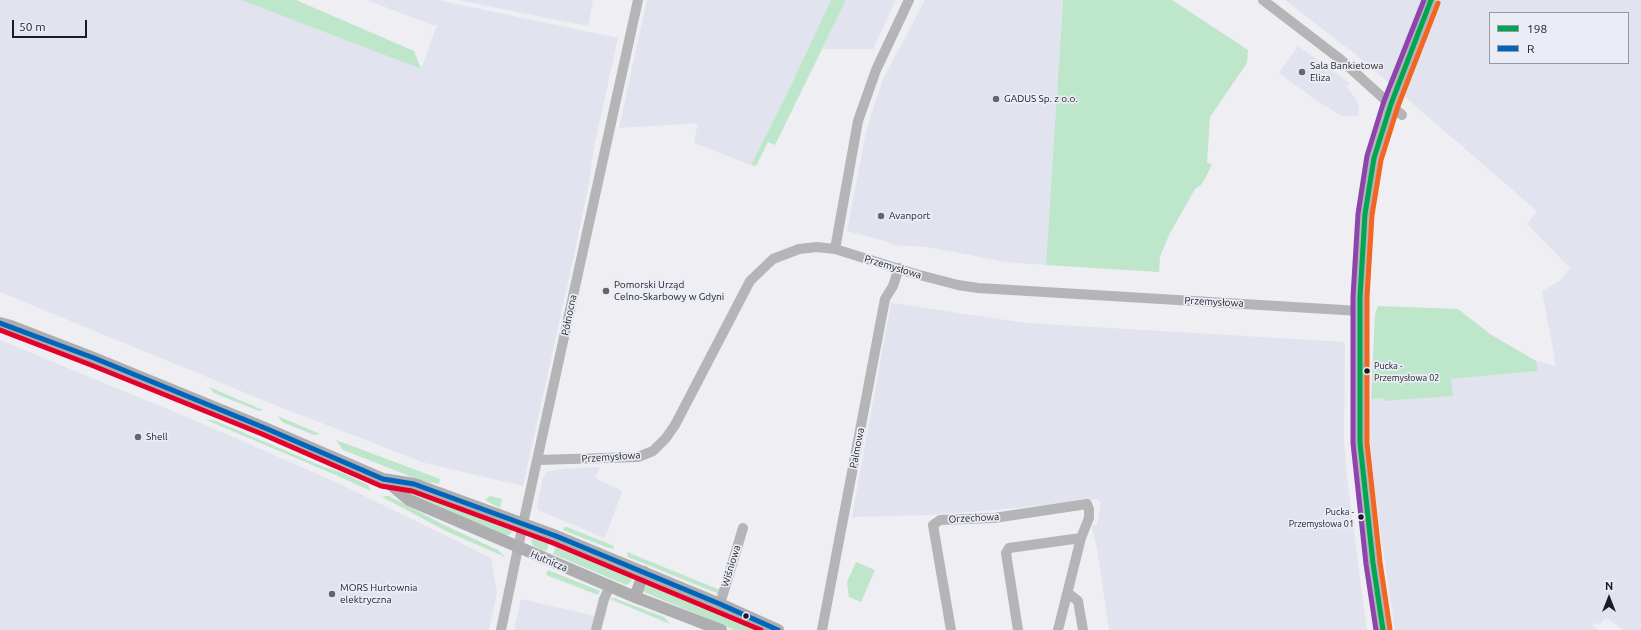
<!DOCTYPE html>
<meta charset="utf-8">
<style>
body{margin:0}
#map{position:relative;width:1641px;height:630px;overflow:hidden;background:#eeeef3;font-family:Ubuntu,sans-serif}
canvas{display:block}
.legend{position:absolute;left:1489px;top:12px;width:140px;height:52px;box-sizing:border-box;background:#ebedf6;border:1px solid #9899a0;margin:0;padding:5px 7px;list-style:none;font-size:12px;color:#1b1c20}
.legend li{display:flex;align-items:center;gap:8px;height:20px}
.legend b{width:20px;border:1px solid #9899a0}
.north{position:absolute;left:1589px;top:578px;width:40px;height:40px;-webkit-text-stroke:3px #ebedf6;paint-order:stroke;rotate:0deg;font-size:11px;font-weight:700;line-height:16px;text-align:center;color:#1b1c20}
.north::after{content:'';display:block;margin:auto;width:14px;height:18px;background:#1b1c20;clip-path:polygon(50% 0,100% 100%,50% 72%,0 100%)}
.scale{position:absolute;left:12px;top:20px;width:75px;height:18px;box-sizing:border-box;border:2px solid #1b1c20;border-top:0;padding-left:5px;font-size:12px;line-height:14px;white-space:nowrap;color:#1b1c20;-webkit-text-stroke:3px #ebedf6;paint-order:stroke}
</style>
<div id="map">
<canvas width="1641" height="630"></canvas>
<ul class="legend">
<li><b style="height:5px;background:#00a651"></b>198</li>
<li><b style="height:5px;background:#0065bd"></b>R</li>
</ul>
<div class="north">N</div>
<div class="scale">50 m</div>
</div>
<script>
const g = document.querySelector('canvas').getContext('2d');
g.lineJoin = 'round';
function fillPath(path, color) {
  g.fillStyle = color;
  g.fill(path, 'evenodd');
}
function toPath(rows) {
  const path = new Path2D();
  for (const r of rows) {
    path.moveTo(r[0], r[1]);
    for (let i = 2; i < r.length; i += 2) path.lineTo(r[i], r[i + 1]);
  }
  return path;
}
function trace(path, color, width, dash) {
  g.strokeStyle = color;
  g.lineWidth = width;
  g.lineCap = dash ? 'butt' : 'round';
  g.setLineDash(dash || []);
  g.stroke(path);
}
function write(font, color, halo, rows, align = 'center') {
  g.font = font + ' Ubuntu,sans-serif';
  g.lineWidth = 3.5;
  g.setLineDash([]);
  g.textBaseline = 'middle';
  g.strokeStyle = halo;
  g.fillStyle = color;
  for (const [text, x, y, turn = 0] of rows) {
    g.save();
    g.translate(x, y);
    g.rotate((+turn || 0) * Math.PI / 180);
    g.textAlign = isNaN(turn) ? turn : align;
    if (halo) g.strokeText(text, 0, 0);
    g.fillText(text, 0, 0);
    g.restore();
  }
}
fillPath(toPath([
 [0,0,241,0,421,69,437,25,432,25,367,0,437,0,618,38,594,147,589,182,576,246,523,486,425,463,280,407,0,292],
 [458,0,593,0,588,26],
 [647,0,831,0,792,83,751,165,694,143,698,123,619,128],
 [846,0,896,0,873,49,822,49],
 [925,0,1063,0,1046,265,1006,262,928,247,894,245,888,242,847,231,865,137,871,115,884,77],
 [1285,0,1641,0,1641,630,1623,630,1606,617,1601,623,1592,624,1598,630,1395,630,1374,487,1370,435,1371,399,1384,398,1384,401,1452,396,1451,379,1538,371,1536,361,1556,366,1542,291,1560,281,1570,268,1527,224,1537,211,1360,58],
 [1490,13,1628,13,1628,63,1490,63],
 [1298,46,1350,83,1346,86,1356,99,1359,107,1358,116,1342,116,1317,101,1279,73],
 [891,303,1026,323,1345,342,1344,439,1347,478,1367,630,1109,630,1097,548,1092,527,1093,525,1097,525,1101,502,1097,499,996,510,928,515,852,517],
 [0,340,201,423,338,483,491,558,497,592,489,630,0,630],
 [600,467,595,478,622,491,610,525,604,538,538,510,537,506,543,478,547,472,560,469],
 [521,599,595,616,592,630,514,630]
]), '#e1e3ee');
fillPath(toPath([
 [241,0,296,0,414,51,421,69],
 [831,0,846,0,775,145,768,142,756,166,751,165,792,83],
 [1063,0,1172,0,1248,50,1247,63,1210,117,1207,162,1212,165,1202,184,1195,189,1170,233,1160,256,1159,272,1046,265],
 [1378,306,1458,309,1490,334,1536,361,1538,371,1451,379,1453,396,1384,401,1384,398,1371,399,1375,314],
 [209,387,263,410,259,411,214,393],
 [278,416,320,434,314,435,282,422],
 [204,419,216,421,324,467,343,473,368,485,371,491,331,473],
 [336,440,440,479,439,484,422,481,351,453,343,450],
 [392,481,512,527,513,531,509,535,505,535,424,501,390,484],
 [386,496,389,496,444,525,498,550,505,557,448,532,382,497],
 [490,496,502,499,500,508,485,500],
 [564,527,567,527,614,546,613,549,606,547,563,530],
 [534,536,538,536,550,541,546,552,533,546,531,541],
 [557,544,629,574,632,577,631,582,626,585,553,554],
 [627,552,720,590,719,594,628,557],
 [856,562,875,570,861,602,849,597,847,582],
 [548,570,600,591,598,595,546,575],
 [648,583,651,583,763,630,734,630,644,592,643,590],
 [614,598,664,617,670,624,610,599]
]), '#bee6ca');
trace(toPath([
 [1263,0,1340,59,1402,115],
 [1382,133,1374,158,1365,214,1360,297,1360,443,1373,563,1383,630],
 [835,249,858,121,876,70,909,0],
 [537,460,638,457,653,451,666,438,675,425,750,281,773,259,799,249,817,247,835,249,912,273,958,285,978,288,1360,311],
 [1068,593,1078,601,1083,630],
 [720,604,743,528],
 [501,630,523,524,638,0],
 [596,630,604,599,610,586],
 [822,630,885,299,893,286,899,268],
 [951,630,933,525,940,520,994,518,1087,504,1089,509,1089,518,1081,538,1058,630],
 [1018,630,1006,553,1009,548,1081,538]
]), '#b5b4b6', 10);
trace(toPath([
 [0,323,11,326,94,358,265,428,383,479,414,484,556,536,720,604,778,630],
 [384,479,409,500,635,597,721,630],
 [635,597,644,572]
]), '#aeadaf', 12);
trace(toPath([
 [1382,133,1391,104,1431,0]
]), '#b5b4b6', 10);
trace(toPath([
 [1383,630,1373,563,1360,443,1360,297,1365,214,1374,158,1391,104,1431,0]
]), '#00a651', 5);
trace(toPath([
 [0,323,94,358,265,428,383,479,414,484,556,536,720,604,778,630]
]), '#0065bd', 5);
trace(toPath([
 [0,330,91,365,262,434,381,486,412,491,553,543,761,630]
]), '#e4002b', 5);
trace(toPath([
 [1390,629,1380,562,1367,443,1367,297,1372,215,1381,160,1398,106,1438,3]
]), '#f26522', 5);
trace(toPath([
 [1376,630,1366,564,1353,443,1353,297,1358,214,1367,156,1384,101,1424,0]
]), '#8e44ad', 5);
for (const [x, y, r, color] of [
 [1302,72,4,"#65666a"],
 [996,99,4,"#65666a"],
 [881,216,4,"#65666a"],
 [606,291,4,"#65666a"],
 [1367,371,3.5,"#1b1c20"],
 [138,437,4,"#65666a"],
 [1361,517,3.5,"#1b1c20"],
 [332,594,4,"#65666a"],
 [746,616,3.5,"#1b1c20"]
]) {
  const dot = new Path2D();
  dot.arc(x, y, r, 0, 2 * Math.PI);
  g.fillStyle = color;
  g.fill(dot);
  trace(dot, '#ebedf6', 1.5);
}
write('9px', '#1b1c20', '#ebedf6', [
 ["Pucka -",1374,366],
 ["Przemysłowa 02",1374,378],
 ["Pucka -",1354,512,"right"],
 ["Przemysłowa 01",1354,524,"right"]
], 'left');
write('10px', '#1b1c20', '#ebedf6', [
 ["Sala Bankietowa",1310,66],
 ["Eliza",1310,78],
 ["GADUS Sp. z o.o.",1004,99],
 ["Avanport",889,216],
 ["Pomorski Urząd",614,285],
 ["Celno-Skarbowy w Gdyni",614,297],
 ["Shell",146,437],
 ["MORS Hurtownia",340,588],
 ["elektryczna",340,600]
], 'left');
write('10px', '#1b1c20', '#ebedf6', [
 ["Przemysłowa",893,267,17],
 ["Przemysłowa",1214,302,3],
 ["Północna",569,315,-78],
 ["Palmowa",857,448,-79],
 ["Przemysłowa",611,457,-4],
 ["Orzechowa",974,518,-3],
 ["Hutnicza",549,561,23],
 ["Wiśniowa",731,566,-73]
]);
</script>
